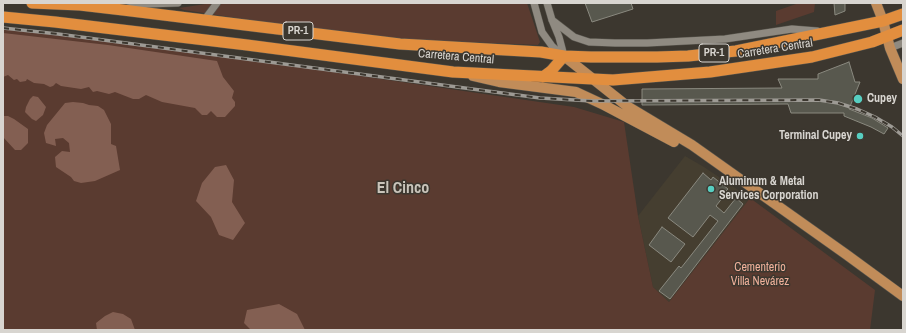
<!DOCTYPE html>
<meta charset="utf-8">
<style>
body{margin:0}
#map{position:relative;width:906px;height:333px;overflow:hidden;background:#3c372f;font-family:"Archivo Narrow",sans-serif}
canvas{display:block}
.frame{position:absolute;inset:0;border:4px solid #d8d5d0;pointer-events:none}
</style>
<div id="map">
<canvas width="906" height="333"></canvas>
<div class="frame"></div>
</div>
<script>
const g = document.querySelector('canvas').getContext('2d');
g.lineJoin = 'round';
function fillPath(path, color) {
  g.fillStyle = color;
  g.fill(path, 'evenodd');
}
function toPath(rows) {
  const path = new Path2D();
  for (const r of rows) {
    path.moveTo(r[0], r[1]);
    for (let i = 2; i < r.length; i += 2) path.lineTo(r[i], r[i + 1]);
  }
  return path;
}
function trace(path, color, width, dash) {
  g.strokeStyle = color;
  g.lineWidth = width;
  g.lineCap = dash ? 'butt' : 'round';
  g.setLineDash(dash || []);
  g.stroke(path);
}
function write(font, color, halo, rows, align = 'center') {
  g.font = font + ' "Archivo Narrow",sans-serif';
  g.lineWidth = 3;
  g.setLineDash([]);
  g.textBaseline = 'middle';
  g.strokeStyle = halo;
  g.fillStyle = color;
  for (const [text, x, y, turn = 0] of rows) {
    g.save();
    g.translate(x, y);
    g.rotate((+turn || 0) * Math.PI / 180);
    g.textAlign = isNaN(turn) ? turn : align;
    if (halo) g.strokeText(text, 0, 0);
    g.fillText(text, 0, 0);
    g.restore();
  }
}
fillPath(toPath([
 [685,156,704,167,750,198,669,302,653,287,638,216]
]), '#453e30');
fillPath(toPath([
 [212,3,527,3,540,42,538,45,421,40,387,37,256,21,184,10,179,8],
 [799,3,815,3,814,12,776,25,776,11],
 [3,27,154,46,574,107,624,122,638,216,653,287,669,302,750,198,875,290,870,330,3,330]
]), '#5a3b30');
fillPath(toPath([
 [3,33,108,45,217,61,223,77,234,91,232,98,235,102,235,106,225,117,217,117,211,111,207,115,202,115,195,108,162,102,146,95,139,99,133,99,115,92,109,94,97,91,93,92,89,87,81,89,61,86,56,83,53,86,50,87,44,84,34,83,27,79,26,81,20,82,17,79,14,80,8,75,3,77],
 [33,96,38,97,46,107,43,115,36,121,32,119,25,112,26,107,30,99],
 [73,102,83,103,89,105,98,106,104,110,111,124,111,144,116,146,120,170,95,181,81,183,74,181,71,177,56,167,55,157,62,151,70,152,69,143,63,138,55,139,56,146,46,143,44,133,47,125,65,103],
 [3,116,8,116,14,119,28,129,28,143,21,150,15,150,3,137],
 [226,165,234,180,232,202,245,223,233,240,219,235,211,217,196,201,202,183,215,167],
 [279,304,297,314,305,330,251,330,244,323,247,310],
 [113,312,123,314,131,319,135,330,97,330,96,323,105,316]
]), '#835f52');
const building = toPath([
 [585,3,631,3,633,9,592,22,585,3],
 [834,3,845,3,845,11,835,15,834,3],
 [849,62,855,82,860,82,849,109,872,118,888,128,884,134,871,127,844,116,844,113,791,113,788,104,642,105,642,89,782,88,778,79,818,79,818,74,849,62],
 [703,173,711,180,713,177,728,189,726,191,727,192,716,206,724,213,736,198,743,204,670,299,659,291,679,266,681,268,718,221,710,215,693,237,668,218,703,173],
 [662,227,685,244,671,262,649,245,662,227]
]);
fillPath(building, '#58584e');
trace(building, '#8a897f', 1);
const minor = toPath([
 [534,3,542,32,552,46,561,54],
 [547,3,552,20,559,37,564,56],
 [128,8,147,4,178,3],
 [205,19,217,3],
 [552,20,574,37,589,42,615,43,647,43,725,39,792,29,817,31],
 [890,48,903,43]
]);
const major = toPath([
 [876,3,883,21,890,48,903,79],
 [564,56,627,106,692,145,847,255,903,296],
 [473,76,499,82,576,92,604,105,674,142]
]);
const highway = toPath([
 [32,3,80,5,123,10,400,44,541,52,564,56,591,57,657,57,688,56,736,51,883,21,903,14],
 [3,17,55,22,247,45,453,72,613,80,710,72,812,57,872,42,903,30],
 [543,77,551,71,564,56]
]);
trace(minor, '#59564e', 8);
trace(major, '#59564e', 11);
trace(highway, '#59564e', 12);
trace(minor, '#8f8a81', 7);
trace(major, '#c18c59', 10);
trace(highway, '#e28e3e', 11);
const rail = toPath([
 [3,28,58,34,540,98,592,101,819,100,838,103,857,109,875,117,892,127,903,136]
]);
trace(rail, '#9d9a94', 3.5);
trace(rail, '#3c372f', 2, [6]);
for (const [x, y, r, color] of [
 [858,99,5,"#57cec1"],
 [860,136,4,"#57cec1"],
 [711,189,4,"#57cec1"]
]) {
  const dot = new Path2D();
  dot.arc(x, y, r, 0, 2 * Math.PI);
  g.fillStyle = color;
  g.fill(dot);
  trace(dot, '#3c372f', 1.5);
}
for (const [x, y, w] of [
 [298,31,30],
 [714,53,30]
]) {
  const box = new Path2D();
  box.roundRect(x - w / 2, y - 9, w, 18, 3);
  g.fillStyle = '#3c372f';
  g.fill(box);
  trace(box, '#d8d5d0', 1);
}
write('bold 11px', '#d8d5d0', null, [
 ["PR-1",298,31],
 ["PR-1",714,53]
]);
write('12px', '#d8d5d0', '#3c372f', [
 ["Carretera Central",775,49,-9],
 ["Carretera Central",456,57,5]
]);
write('bold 12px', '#d8d5d0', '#3c372f', [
 ["Cupey",867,99],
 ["Terminal Cupey",852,136,"right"],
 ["Aluminum & Metal",719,182],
 ["Services Corporation",719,196]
], 'left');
write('12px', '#f1b19b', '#3c372f', [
 ["Cementerio",760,268],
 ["Villa Nevárez",760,282]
]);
write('bold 16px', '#c9c4ba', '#3c372f', [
 ["El Cinco",403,189]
]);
</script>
